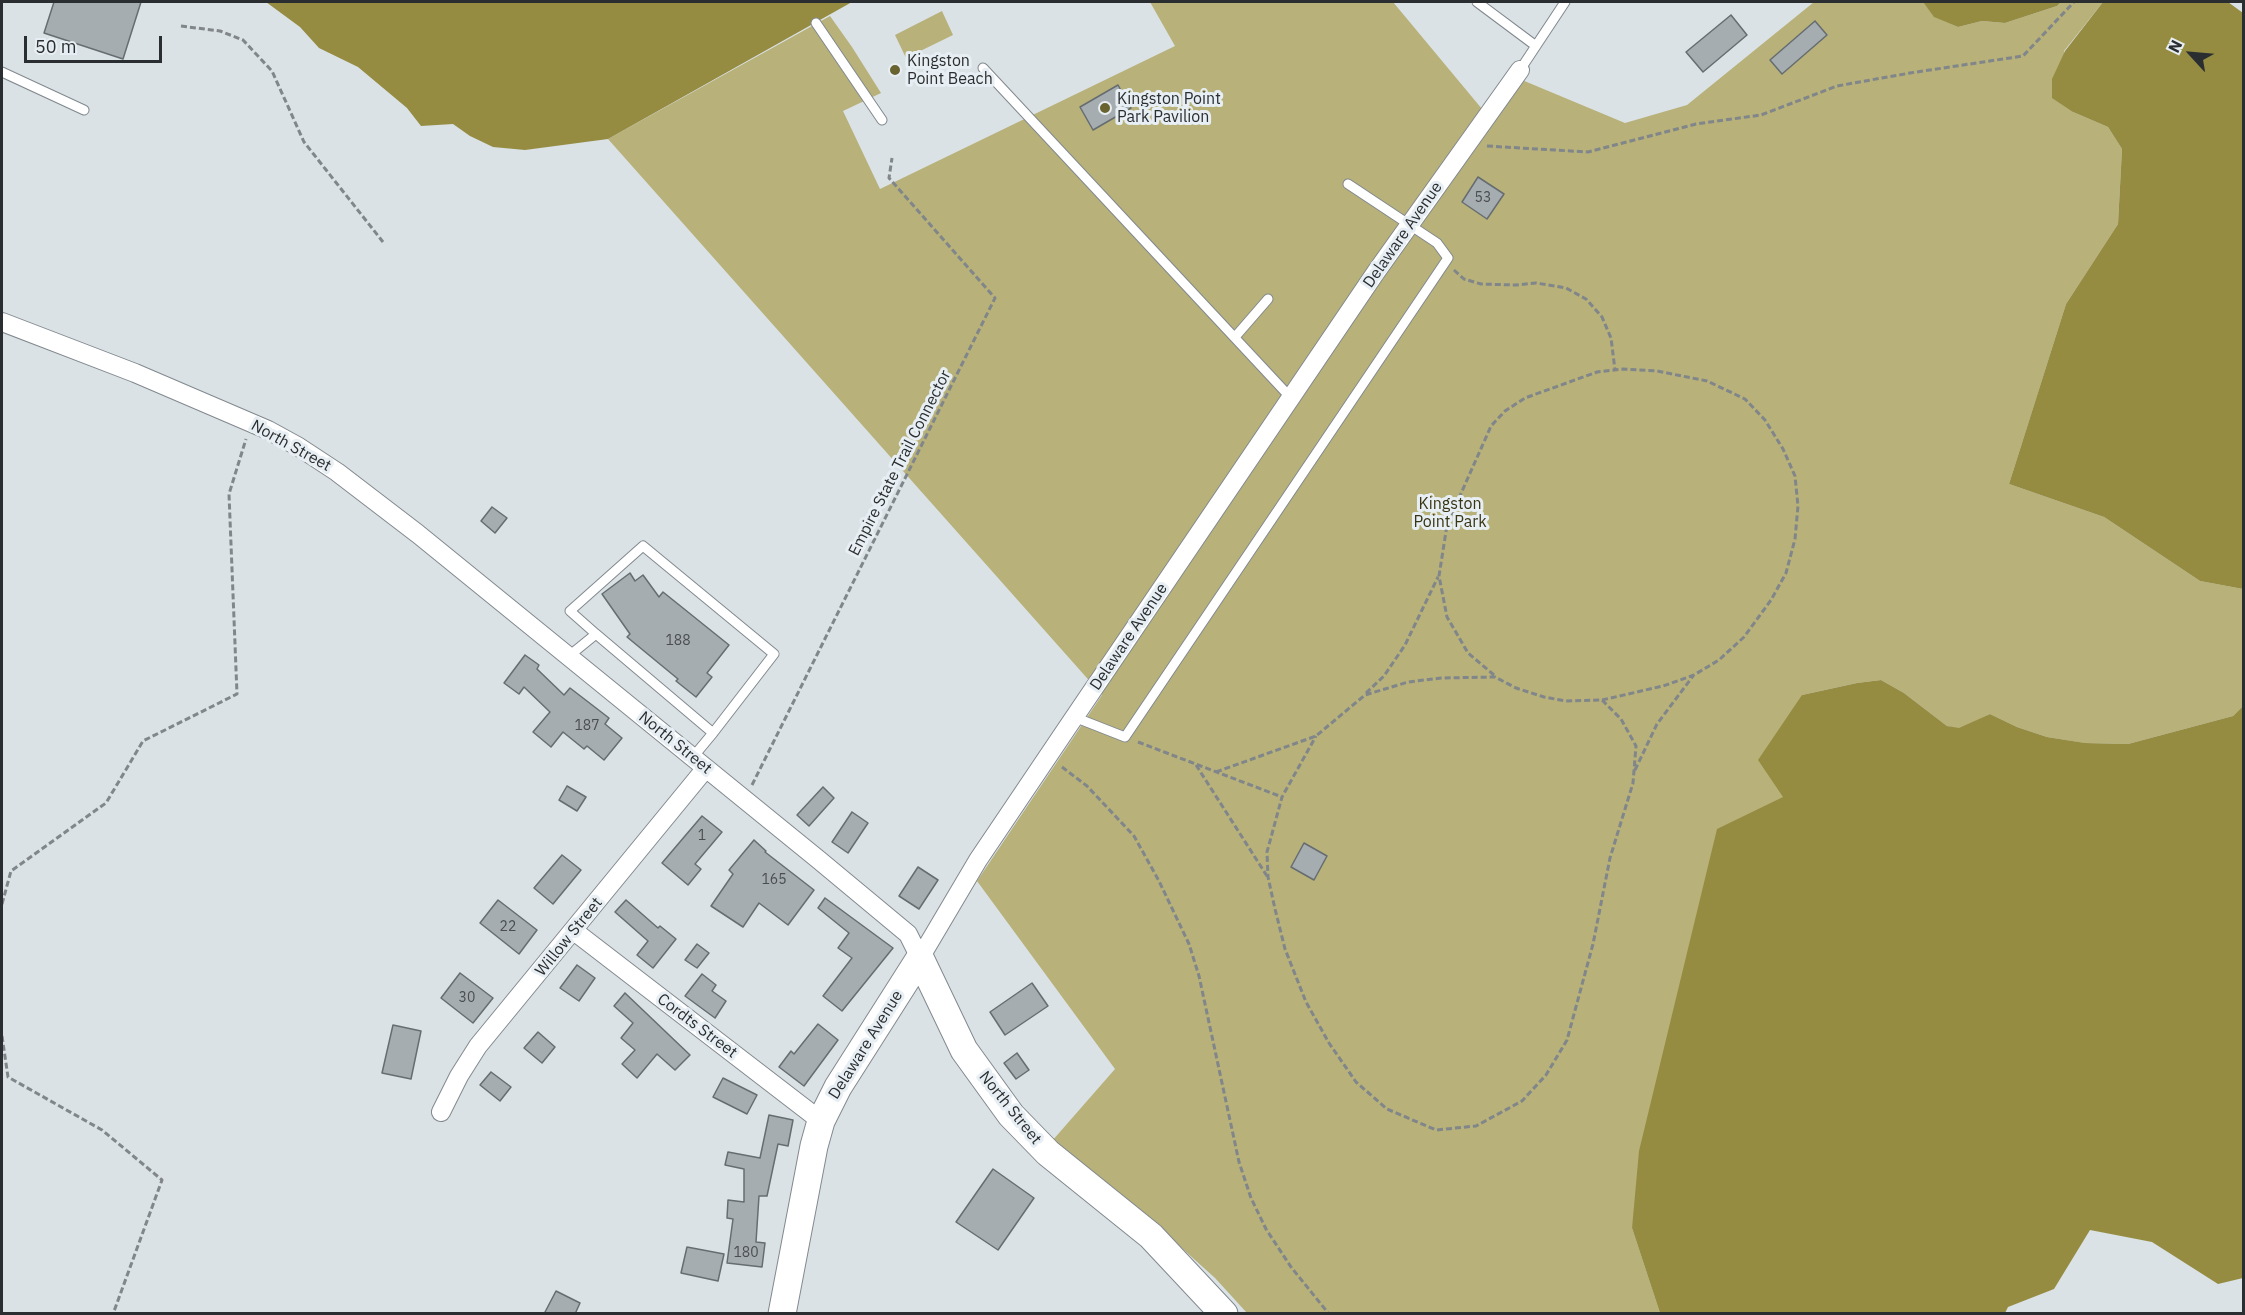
<!DOCTYPE html>
<style>
body{margin:0}
#map{position:relative;width:2245px;height:1315px;overflow:hidden;background:#dae2e6;font-family:"IBM Plex Sans",sans-serif}
canvas{display:block}
.frame{position:absolute;inset:0;border:3px solid #2b2e30;pointer-events:none}
.north{position:absolute;left:2161px;top:24px;width:60px;height:60px;-webkit-text-stroke:4px #e7eff4;paint-order:stroke;rotate:296deg;font-size:16px;font-weight:700;line-height:24px;text-align:center;color:#2b2e30}
.north::after{content:'';display:block;margin:auto;width:21px;height:27px;background:#2b2e30;clip-path:polygon(50% 0,100% 100%,50% 72%,0 100%)}
.scale{position:absolute;left:24px;top:36px;width:138px;height:27px;box-sizing:border-box;border:3px solid #2b2e30;border-top:0;padding-left:8px;font-size:18px;line-height:21px;white-space:nowrap;color:#2b2e30;-webkit-text-stroke:4px #e7eff4;paint-order:stroke}
</style>
<div id="map">
<canvas width="2245" height="1315"></canvas>
<div class="frame"></div>
<div class="north">N</div>
<div class="scale">50 m</div>
</div>
<script>
const g = document.querySelector('canvas').getContext('2d');
g.lineJoin = 'round';
function fillPath(path, color) {
  g.fillStyle = color;
  g.fill(path, 'evenodd');
}
function toPath(rows) {
  const path = new Path2D();
  for (const r of rows) {
    path.moveTo(r[0], r[1]);
    for (let i = 2; i < r.length; i += 2) path.lineTo(r[i], r[i + 1]);
  }
  return path;
}
function trace(path, color, width, dash) {
  g.strokeStyle = color;
  g.lineWidth = width;
  g.lineCap = dash ? 'butt' : 'round';
  g.setLineDash(dash || []);
  g.stroke(path);
}
function write(font, color, halo, rows, align = 'center') {
  g.font = font + ' "IBM Plex Sans",sans-serif';
  g.lineWidth = 6;
  g.setLineDash([]);
  g.textBaseline = 'middle';
  g.strokeStyle = halo;
  g.fillStyle = color;
  for (const [text, x, y, turn = 0] of rows) {
    g.save();
    g.translate(x, y);
    g.rotate((+turn || 0) * Math.PI / 180);
    g.textAlign = isNaN(turn) ? turn : align;
    if (halo) g.strokeText(text, 0, 0);
    g.fillText(text, 0, 0);
    g.restore();
  }
}
fillPath(toPath([
 [1150,2,1393,2,1492,121,1522,80,1625,123,1687,105,1814,2,1923,2,1935,17,1958,27,1982,21,2005,23,2057,6,2061,2,2103,2,2064,51,2073,112,2108,127,2122,149,2118,224,2066,304,2009,484,2104,517,2200,581,2243,589,2243,706,2233,716,2128,744,2084,743,2047,737,2017,727,1990,714,1959,729,1947,726,1904,693,1881,680,1857,683,1802,695,1783,797,1632,1228,1660,1313,1247,1313,1215,1278,1144,1214,1052,1141,1115,1069,977,881,1102,695,608,139,830,16,852,47,881,93,843,111,880,189,1175,46],
 [942,11,953,35,906,58,895,35]
]), '#b8b17a');
fillPath(toPath([
 [266,2,852,2,608,139,525,150,493,147,470,136,453,124,421,126,407,108,358,67,319,48,300,27],
 [1923,2,2061,2,2057,6,2005,23,1982,21,1958,27,1934,17],
 [2103,2,2228,2,2243,13,2243,589,2200,581,2104,517,2009,484,2066,304,2118,224,2122,149,2108,127,2073,112,2052,98,2052,79,2065,51],
 [1881,680,1904,693,1947,726,1959,728,1990,714,2017,727,2047,737,2085,743,2128,744,2233,716,2243,706,2243,1278,2218,1284,2152,1242,2090,1230,2054,1289,2008,1307,2005,1313,1660,1313,1632,1228,1639,1151,1717,829,1783,797,1758,760,1802,695,1857,683]
]), '#958c42');
const building = toPath([
 [54,2,141,2,123,59,44,33,54,2],
 [1731,15,1747,35,1703,72,1686,52,1731,15],
 [1815,21,1827,35,1782,74,1770,60,1815,21],
 [1118,85,1131,108,1093,130,1080,107,1118,85],
 [1478,177,1504,194,1487,219,1462,202,1478,177],
 [492,507,507,518,495,533,481,521,492,507],
 [630,573,635,581,643,575,659,597,663,592,729,645,707,673,712,677,696,697,676,681,678,679,627,637,630,634,602,594,630,573],
 [525,655,539,665,537,669,564,695,570,688,609,718,605,724,622,738,604,760,587,746,584,749,563,732,551,747,533,732,550,712,524,687,519,694,504,683,525,655],
 [567,786,586,797,577,811,559,800,567,786],
 [823,787,834,798,809,826,797,815,823,787],
 [852,812,868,823,848,853,832,842,852,812],
 [702,816,722,832,695,864,701,869,688,885,662,863,702,816],
 [754,840,766,851,765,852,814,890,788,925,759,903,743,927,711,906,733,874,729,870,754,840],
 [1304,843,1327,856,1314,880,1291,867,1304,843],
 [562,855,581,870,553,904,534,888,562,855],
 [918,867,938,880,919,909,899,896,918,867],
 [825,898,893,948,842,1011,823,996,852,958,838,948,849,933,818,908,825,898],
 [498,900,537,930,519,954,480,923,498,900],
 [626,900,658,928,660,926,676,939,653,968,637,955,648,941,615,912,626,900],
 [697,944,709,953,697,968,685,960,697,944],
 [577,965,595,978,579,1001,560,988,577,965],
 [460,973,493,998,473,1023,441,998,460,973],
 [702,974,716,985,712,991,726,1001,715,1018,685,996,702,974],
 [1032,983,1048,1006,1005,1035,990,1012,1032,983],
 [625,993,690,1055,675,1070,657,1054,637,1078,622,1064,635,1050,621,1038,633,1023,614,1006,625,993],
 [818,1024,838,1040,804,1086,779,1067,791,1051,794,1054,818,1024],
 [393,1025,421,1031,411,1079,382,1073,393,1025],
 [538,1032,555,1047,542,1063,524,1048,538,1032],
 [1017,1053,1029,1070,1016,1079,1004,1063,1017,1053],
 [491,1072,511,1087,500,1101,480,1085,491,1072],
 [723,1078,757,1095,747,1114,713,1097,723,1078],
 [769,1115,793,1120,788,1146,778,1144,767,1196,759,1196,756,1242,765,1243,762,1267,727,1263,733,1219,727,1218,728,1200,744,1202,744,1169,725,1165,728,1152,760,1158,769,1115],
 [993,1169,1034,1198,998,1250,956,1222,993,1169],
 [687,1247,724,1254,718,1281,681,1273,687,1247],
 [556,1291,580,1303,575,1314,544,1314,556,1291]
]);
fillPath(building, '#a6adb1');
trace(building, '#666d71', 1.5);
const lane = toPath([
 [1477,2,1536,46],
 [816,23,882,120],
 [983,68,1291,398],
 [1520,70,1565,2],
 [2,72,84,110],
 [1235,337,1268,299],
 [596,634,570,611,643,546,774,654,713,733],
 [569,656,596,634,713,733,693,757],
 [1074,717,1125,737,1448,258,1437,243,1348,184]
]);
const street = toPath([
 [2,322,135,373,268,430,299,447,337,472,418,534,819,860,908,934,920,958],
 [574,931,821,1121],
 [920,958,978,860,1067,728,1376,272,1520,70],
 [441,1112,459,1076,478,1046,706,768]
]);
const secondary = toPath([
 [920,958,964,1050,1011,1115,1048,1153,1151,1236,1224,1314],
 [782,1314,814,1146,821,1121,838,1087,920,958]
]);
trace(lane, '#82898e', 11);
trace(street, '#82898e', 20);
trace(secondary, '#82898e', 29);
trace(toPath([
 [181,26,220,31,243,40,272,71,304,142,383,242],
 [1487,146,1588,152,1696,124,1761,115,1837,86,1910,73,2023,56,2074,2],
 [1454,270,1464,279,1481,284,1516,285,1536,283,1566,288,1586,299,1602,317,1611,338,1615,370],
 [1494,675,1468,653,1447,617,1439,576,1447,525,1491,426,1505,411,1525,398,1597,372,1623,369,1657,371,1707,381,1745,399,1765,420,1783,449,1795,476,1798,506,1795,539,1786,573,1771,600,1744,637,1719,660,1694,675,1663,686,1602,700],
 [1366,693,1384,676,1405,645,1438,577],
 [1138,742,1282,797],
 [1196,765,1267,876],
 [1062,767,1087,786,1134,836,1159,881,1189,944,1199,976,1239,1162,1251,1198,1266,1229,1291,1267,1329,1314],
 [1635,770,1657,724,1693,676],
 [1216,772,1316,736,1365,695,1408,682,1441,678,1495,677,1516,688,1544,697,1566,701,1602,700,1621,719,1636,746,1633,783,1610,858,1593,944,1567,1040,1546,1075,1522,1101,1476,1126,1436,1130,1387,1109,1356,1082,1329,1043,1306,1002,1285,949,1275,909,1268,877,1267,852,1282,797,1316,736],
 [752,785,995,298,889,178,892,158],
 [2,904,11,871,106,803,143,741,237,694,229,494,246,439],
 [2,1036,8,1077,102,1130,162,1180,113,1314]
]), '#808689', 3, [6, 3]);
trace(lane, '#fff', 9);
trace(street, '#fff', 18);
trace(secondary, '#fff', 27);
for (const [x, y, r, color] of [
 [895,70,6,"#696330"],
 [1105,108,6,"#696330"]
]) {
  const dot = new Path2D();
  dot.arc(x, y, r, 0, 2 * Math.PI);
  g.fillStyle = color;
  g.fill(dot);
  trace(dot, '#e7eff4', 2);
}
write('14px', '#4a4e50', null, [
 ["53",1483,198],
 ["188",678,641],
 ["187",587,726],
 ["1",702,836],
 ["165",774,880],
 ["22",508,927],
 ["30",467,998],
 ["180",746,1253]
]);
write('16px', '#2b2e30', '#e7eff4', [
 ["Kingston",907,61],
 ["Point Beach",907,79],
 ["Kingston Point",1117,99],
 ["Park Pavilion",1117,117]
], 'left');
write('16px', '#2b2e30', '#e7eff4', [
 ["Delaware Avenue",1403,235,-55],
 ["North Street",291,446,29],
 ["Empire State Trail Connector",900,463,-63],
 ["Delaware Avenue",1129,637,-56],
 ["North Street",675,743,39],
 ["Willow Street",569,937,-51],
 ["Cordts Street",697,1026,37],
 ["Delaware Avenue",866,1045,-58],
 ["North Street",1010,1108,51]
]);
write('16px', '#393513', '#e7eff4', [
 ["Kingston",1450,504],
 ["Point Park",1450,522]
]);
</script>
